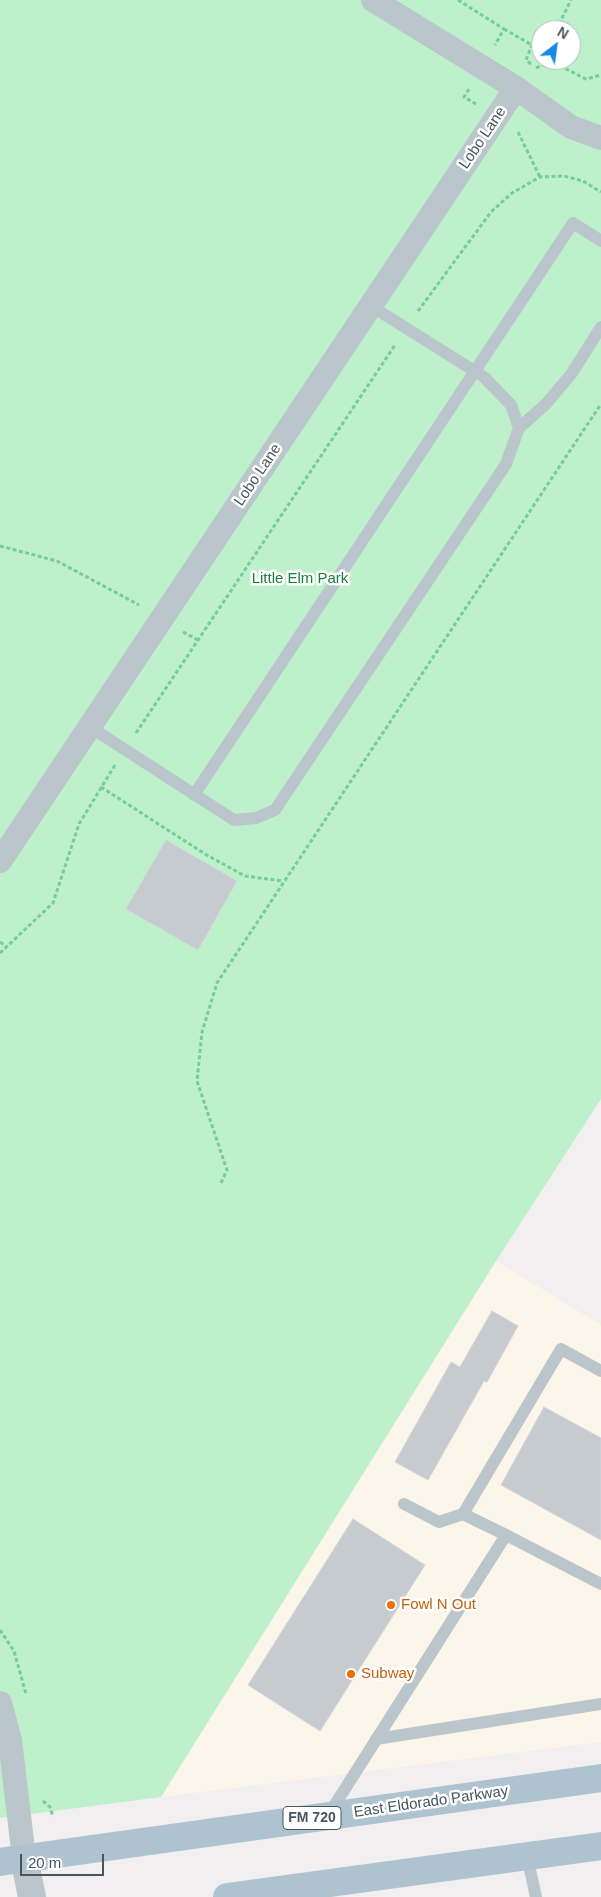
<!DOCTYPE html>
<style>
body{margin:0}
#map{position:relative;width:601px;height:1897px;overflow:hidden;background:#f2eff0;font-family:Arial,sans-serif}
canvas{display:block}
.north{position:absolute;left:531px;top:20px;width:50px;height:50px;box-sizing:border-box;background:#fff;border:1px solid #b5bbbe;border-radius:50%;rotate:30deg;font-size:14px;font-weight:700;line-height:20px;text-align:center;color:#47555d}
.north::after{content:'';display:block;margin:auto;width:18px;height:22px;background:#1787e5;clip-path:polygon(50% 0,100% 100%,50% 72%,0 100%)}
.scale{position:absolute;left:20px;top:1854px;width:84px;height:22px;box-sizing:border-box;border:2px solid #47555d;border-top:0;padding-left:6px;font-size:15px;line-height:18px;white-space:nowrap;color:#47555d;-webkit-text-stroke:4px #fff;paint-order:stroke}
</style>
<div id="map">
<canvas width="601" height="1897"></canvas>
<div class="north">N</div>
<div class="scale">20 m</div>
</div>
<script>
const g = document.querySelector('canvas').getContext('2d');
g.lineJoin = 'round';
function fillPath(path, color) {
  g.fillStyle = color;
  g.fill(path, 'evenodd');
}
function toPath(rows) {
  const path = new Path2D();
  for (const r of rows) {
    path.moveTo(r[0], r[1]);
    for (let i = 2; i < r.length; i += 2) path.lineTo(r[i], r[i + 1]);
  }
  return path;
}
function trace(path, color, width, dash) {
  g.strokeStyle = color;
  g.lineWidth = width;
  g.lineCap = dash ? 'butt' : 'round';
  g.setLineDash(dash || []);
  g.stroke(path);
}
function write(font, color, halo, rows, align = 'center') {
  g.font = font + ' Arial,sans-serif';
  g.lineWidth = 5;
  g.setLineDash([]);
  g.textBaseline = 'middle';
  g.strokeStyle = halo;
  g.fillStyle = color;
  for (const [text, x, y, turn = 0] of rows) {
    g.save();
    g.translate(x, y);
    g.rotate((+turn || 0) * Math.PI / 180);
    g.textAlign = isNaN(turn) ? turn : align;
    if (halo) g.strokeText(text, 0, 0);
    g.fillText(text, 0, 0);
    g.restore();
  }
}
fillPath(toPath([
 [496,1261,601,1325,601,1742,161,1797]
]), '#fcf5e9');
fillPath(toPath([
 [0,0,601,0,601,1099,496,1261,161,1797,0,1818],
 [541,30,571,30,571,60,541,60]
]), '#bef0cb');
const building = toPath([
 [166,840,237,881,198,950,126,909,166,840],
 [492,1311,518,1326,487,1382,484,1381,428,1480,395,1462,451,1362,460,1367,492,1311],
 [544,1407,601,1438,601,1540,501,1485,544,1407],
 [353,1519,425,1565,320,1731,248,1685,353,1519]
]);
fillPath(building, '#c6cbcf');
trace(building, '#d3d6db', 1);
trace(toPath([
 [458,0,504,29,495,45],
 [504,29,532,45],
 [556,30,571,0],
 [548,60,586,79,601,75],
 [531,64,526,60,532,45,541,48],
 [536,68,548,62],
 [469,89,464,97,476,104],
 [518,132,540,177],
 [418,311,491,212,512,193,540,177,564,176,583,181,601,192],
 [0,546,57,561,139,605],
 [183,632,198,640],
 [136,733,395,345],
 [101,787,205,854,245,876,283,881],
 [0,942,7,947],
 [0,953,53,903,79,824,115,765],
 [221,1183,227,1170,197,1081,202,1032,217,983,601,404],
 [0,1630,14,1651,26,1694],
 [43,1801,50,1807,53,1817]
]), '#75ce98', 3, [4, 2.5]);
trace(toPath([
 [519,428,546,404,572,373,601,327],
 [90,727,234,820,256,818,275,810,506,464,519,428,511,405,484,377,371,306],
 [194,795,573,223,601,241],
 [404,1504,439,1522,463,1514],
 [506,1535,463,1514,561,1349,601,1371],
 [376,1739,601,1704],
 [329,1814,506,1535,601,1584],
 [527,1856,536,1897]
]), '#bbc6cc', 12);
trace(toPath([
 [373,0,516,88,571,127,601,138],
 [0,861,516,88],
 [0,1703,10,1740,24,1858]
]), '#bbc6cc', 24);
trace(toPath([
 [24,1858,32,1897]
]), '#bbc6cc', 28);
trace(toPath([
 [0,1862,601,1778],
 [227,1897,601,1846]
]), '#afc2cf', 28);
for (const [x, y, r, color] of [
 [391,1605,5,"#e8710a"],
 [351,1674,5,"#e8710a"]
]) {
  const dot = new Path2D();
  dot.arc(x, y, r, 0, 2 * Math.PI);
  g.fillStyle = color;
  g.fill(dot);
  trace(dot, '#fff', 2);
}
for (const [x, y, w] of [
 [312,1818,58]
]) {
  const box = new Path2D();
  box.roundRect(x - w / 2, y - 11.5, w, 23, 4);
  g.fillStyle = '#fff';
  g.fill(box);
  trace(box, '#47555d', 1);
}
write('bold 14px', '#47555d', null, [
 ["FM 720",312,1818]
]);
write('15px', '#47555d', '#fff', [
 ["Lobo Lane",483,138,-56],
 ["Lobo Lane",258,475,-56],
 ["East Eldorado Parkway",431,1802,-8]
]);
write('15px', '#16803f', '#fff', [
 ["Little Elm Park",300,579]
]);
write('15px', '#c56008', '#fff', [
 ["Fowl N Out",401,1605],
 ["Subway",361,1674]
], 'left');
</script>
